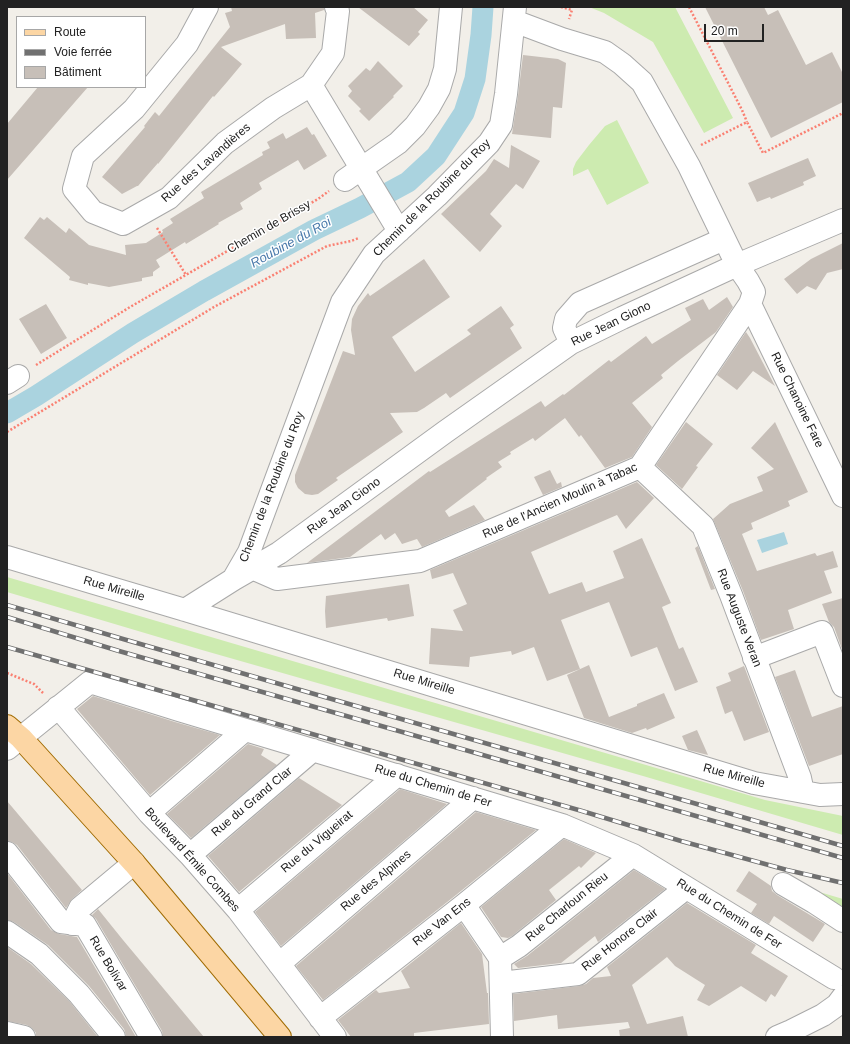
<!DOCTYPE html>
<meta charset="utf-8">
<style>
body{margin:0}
#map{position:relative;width:850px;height:1044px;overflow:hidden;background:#f2efe9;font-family:Helvetica,sans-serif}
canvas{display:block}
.frame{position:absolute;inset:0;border:8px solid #222;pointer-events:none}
.legend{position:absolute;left:16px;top:16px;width:130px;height:72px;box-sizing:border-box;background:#fff;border:1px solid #a7a7a7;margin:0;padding:5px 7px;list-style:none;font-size:12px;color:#222}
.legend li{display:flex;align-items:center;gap:8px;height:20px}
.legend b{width:20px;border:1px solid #a7a7a7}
.scale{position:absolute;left:704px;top:24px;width:60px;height:18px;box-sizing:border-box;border:2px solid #222;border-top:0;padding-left:5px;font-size:12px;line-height:14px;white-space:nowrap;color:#222;-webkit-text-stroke:3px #fff;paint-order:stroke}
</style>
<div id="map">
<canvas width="850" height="1044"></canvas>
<div class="frame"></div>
<ul class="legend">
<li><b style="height:5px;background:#fcd6a4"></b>Route</li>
<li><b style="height:5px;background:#707070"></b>Voie ferrée</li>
<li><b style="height:11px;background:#c7bfb8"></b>Bâtiment</li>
</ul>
<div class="scale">20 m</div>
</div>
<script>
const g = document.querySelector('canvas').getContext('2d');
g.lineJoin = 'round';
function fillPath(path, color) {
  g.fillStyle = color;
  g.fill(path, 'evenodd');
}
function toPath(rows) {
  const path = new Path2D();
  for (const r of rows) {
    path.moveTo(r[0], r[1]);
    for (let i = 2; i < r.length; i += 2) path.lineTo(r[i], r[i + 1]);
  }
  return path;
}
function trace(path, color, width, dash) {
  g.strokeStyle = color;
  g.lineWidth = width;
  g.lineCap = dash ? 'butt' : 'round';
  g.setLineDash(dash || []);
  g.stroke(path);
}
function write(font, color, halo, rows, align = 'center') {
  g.font = font + ' Helvetica,sans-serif';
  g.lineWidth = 3;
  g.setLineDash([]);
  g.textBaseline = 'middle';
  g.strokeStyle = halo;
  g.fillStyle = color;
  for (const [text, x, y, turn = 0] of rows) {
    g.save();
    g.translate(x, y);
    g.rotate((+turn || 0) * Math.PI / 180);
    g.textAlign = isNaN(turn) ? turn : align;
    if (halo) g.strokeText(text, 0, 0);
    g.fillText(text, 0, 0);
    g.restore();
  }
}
fillPath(toPath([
 [589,7,675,7,733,118,704,133,653,42,604,13],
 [617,120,649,183,607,205,588,169,573,176,573,169,576,162,589,145,605,126],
 [7,577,765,800,843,816,843,835,643,776,202,650,7,592],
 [799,886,843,899,843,912]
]), '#cdebb0');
fillPath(toPath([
 [784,532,788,544,762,553,757,540]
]), '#aad3df');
trace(toPath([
 [7,413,36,396,133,333,204,291,314,230,360,208,408,182,436,156,464,113,475,79,481,35,483,7]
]), '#aad3df', 21);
fillPath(toPath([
 [231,7,324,7,324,10,315,13,316,38,286,39,285,24,221,47,242,64,227,82,214,97,213,96,158,164,158,163,138,186,137,186,122,194,102,177,145,127,144,126,155,112,159,116,230,27,225,13,232,11],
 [358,7,413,7,428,20,418,32,420,34,409,46],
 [705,7,764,7,768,15,778,10,806,65,832,52,843,74,843,102,771,138],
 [523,55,558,59,566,63,562,108,553,107,551,138,512,134,518,96],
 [378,61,403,86,393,96,394,97,369,121,359,111,361,109,348,96,352,91,348,86,366,68,370,71],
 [38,87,88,87,7,180,7,124],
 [307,127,312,135,314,134,327,156,304,170,298,160,259,183,262,189,240,203,243,209,218,223,219,224,186,244,185,242,156,260,160,267,153,272,153,276,142,278,142,281,109,287,88,283,88,285,69,280,70,277,24,238,40,217,44,220,47,217,66,233,69,228,89,245,126,255,125,245,146,243,163,232,162,230,173,223,170,219,204,198,201,192,263,155,262,152,270,148,267,142,283,133,286,139],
 [511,145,540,161,523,189,516,184,490,214,502,226,480,252,441,214,486,171,494,159,509,168],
 [808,158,816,176,803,182,804,185,771,199,770,197,757,202,748,183],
 [843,243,843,269,827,273,816,290,807,286,797,294,784,279,811,259],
 [424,259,450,297,392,337,415,372,471,334,467,330,501,306,514,325,510,328,522,348,450,398,446,393,424,408,417,412,390,413,403,432,336,478,338,480,318,494,312,495,305,494,298,488,295,482,295,475,343,351,355,355,351,330,352,319,358,306,368,293,370,296],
 [727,297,733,307,716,332,678,361,661,375,663,378,632,403,652,427,632,457,605,468,581,435,579,437,565,418,535,441,533,438,510,452,511,454,498,462,502,467,486,478,487,479,445,511,449,517,474,505,485,520,422,547,417,539,402,544,395,533,385,540,381,534,350,557,307,563,429,471,430,472,541,401,545,407,563,394,564,395,609,360,611,362,646,336,652,344,691,320,685,308,703,299,709,310],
 [46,304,67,338,41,354,19,319],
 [746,332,750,338,775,386,753,371,737,390,717,375],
 [686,422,713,444,696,466,698,467,682,489,656,465],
 [775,422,808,492,788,501,790,506,751,523,753,529,742,534,757,571,815,553,817,556,833,551,838,567,824,571,832,593,788,610,794,629,761,640,743,591,713,519,730,504,763,491,757,477,774,469,751,448],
 [550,470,557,484,561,482,562,487,543,495,534,477],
 [637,482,654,498,626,529,617,515,531,552,549,594,582,582,586,592,624,578,613,551,642,538,671,603,662,607,679,649,683,647,698,682,675,691,657,647,631,657,609,602,561,620,580,669,547,681,534,647,512,655,511,651,470,657,469,667,429,664,431,628,463,631,453,610,467,604,453,573,432,579,430,570],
 [698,546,715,589,711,590,695,548],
 [409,584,414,616,388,621,387,618,326,628,325,611,326,596],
 [843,598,843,652,834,627,829,622,822,604],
 [589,665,609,717,637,706,637,704,664,693,675,718,647,730,646,728,632,733,584,718,567,675],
 [744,666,769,732,744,741,732,711,725,714,716,687,731,681,728,673],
 [795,670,812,717,843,706,843,754,809,766,775,677],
 [93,696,175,722,220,735,150,795,77,709],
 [697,730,708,755,688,750,682,736],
 [248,744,264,749,261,755,277,765,191,838,167,814],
 [299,778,342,805,239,892,208,856],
 [400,789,447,804,281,946,255,912],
 [7,801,82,890,72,899,66,908,17,845,12,842,7,841],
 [476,812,536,830,456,895,323,1000,296,966],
 [564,839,596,853,581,868,579,866,549,890,556,900,512,936,508,938,501,937,481,907],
 [634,870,665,889,598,942,595,936,561,963,518,968,514,964,527,956],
 [749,871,771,886,772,891,777,895,825,924,813,942,774,916,769,924,751,913,757,904,736,891],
 [7,873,51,930,59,934,77,937,136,1037,126,1037,126,1035,124,1029,89,986,48,945,14,922,7,920],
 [687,903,756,945,751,953,788,976,775,997,771,994,766,1002,741,986,709,1006,697,1000,705,985,675,966,667,957,632,985,647,1024,683,1016,688,1037,620,1037,619,1030,630,1028,628,1022,558,1029,557,1015,514,1021,513,994,579,986,586,984,593,978,611,976,607,967],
 [98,909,123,940,204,1037,163,1037,162,1031,96,919,92,915],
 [461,923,482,954,487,993,488,993,489,1024,414,1033,414,1037,351,1037,338,1020,376,990,379,993,410,988,401,971],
 [7,947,31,964,70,1002,98,1037,36,1037,36,1033,32,1028,27,1025,7,1021]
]), '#c7bfb8');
const minor = toPath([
 [207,7,187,44,134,109,83,156,74,189,93,212,123,224,169,198,225,143,273,108,311,85,333,53,338,11,336,7],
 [311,85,399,231],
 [345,180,398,143,415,126,429,107,439,89,445,69,451,7],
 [750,304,843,496],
 [571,343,564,328,566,319,580,303,724,239],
 [7,383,18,376],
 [640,467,703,526,731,595,800,778,803,792],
 [7,557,111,588,185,610,754,783,820,795,843,794],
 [252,568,277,579,420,561,640,467,750,304,754,292,748,281,737,265,689,166,642,82,622,64,605,52,562,39,514,21],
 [234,578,249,552,342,302,374,254,437,196,489,143,501,125,506,94,515,7],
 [185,610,234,579,279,553,445,432,571,343,622,318,737,265,843,220],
 [754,658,822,632,843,686],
 [58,707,149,813,190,855,238,910,335,1037],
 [7,749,90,682,179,710,562,825,633,855,834,978],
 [149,813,245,730],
 [7,853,61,922,85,925,151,1037],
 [190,855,313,750],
 [783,884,814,902,843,921],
 [464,905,500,958,502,1037],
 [238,910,397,775],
 [72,924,80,908,134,863],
 [7,932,39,954,79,994,114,1037],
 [500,958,519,946,633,855],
 [279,964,473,798],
 [501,983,578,974,686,888],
 [320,1018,464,905,562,825],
 [7,1033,24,1037],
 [777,1037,791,1031,823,1015,837,1005,843,997]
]);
const major = toPath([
 [7,726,21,738,134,863,280,1037]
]);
trace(minor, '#a9a9a9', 24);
trace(major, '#a06b00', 24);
trace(toPath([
 [561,7,572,10,569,19],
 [689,7,742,110,747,122],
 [701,145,747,122,763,153,843,113],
 [157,228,186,275],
 [36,365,130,307,318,199,329,191],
 [7,432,214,307,327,246,351,241,359,238],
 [7,673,34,684,43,693]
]), '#fa8072', 2.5, [2, 2]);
trace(minor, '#fff', 22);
trace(major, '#fcd6a4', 22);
const rail = toPath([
 [7,605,123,639,843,846],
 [7,617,119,651,843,858],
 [7,647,582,811,681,841,787,870,843,883]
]);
trace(rail, '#707070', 4.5);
trace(rail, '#fff', 3, [9]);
write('12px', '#222', '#fff', [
 ["Rue des Lavandières",206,163,-41],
 ["Chemin de la Roubine du Roy",432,198,-45],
 ["Chemin de Brissy",269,227,-30],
 ["Rue Jean Giono",611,324,-26],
 ["Rue Chanoine Fare",797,400,64],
 ["Chemin de la Roubine du Roy",272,487,-69],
 ["Rue de l'Ancien Moulin à Tabac",560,501,-24],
 ["Rue Jean Giono",344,506,-36],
 ["Rue Mireille",114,589,16],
 ["Rue Auguste Veran",739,618,69],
 ["Rue Mireille",424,682,17],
 ["Rue Mireille",734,776,15],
 ["Rue du Chemin de Fer",433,786,17],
 ["Rue du Grand Clar",252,802,-40],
 ["Rue du Vigueirat",317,842,-40],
 ["Boulevard Émile Combes",192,860,48],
 ["Rue des Alpines",376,881,-40],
 ["Rue Charloun Rieu",567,907,-39],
 ["Rue du Chemin de Fer",729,914,32],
 ["Rue Van Ens",442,922,-38],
 ["Rue Honore Clair",620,940,-38],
 ["Rue Bolivar",108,964,59]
]);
write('italic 13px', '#4a7aab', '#fff', [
 ["Roubine du Roi",291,243,-29]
]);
</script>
